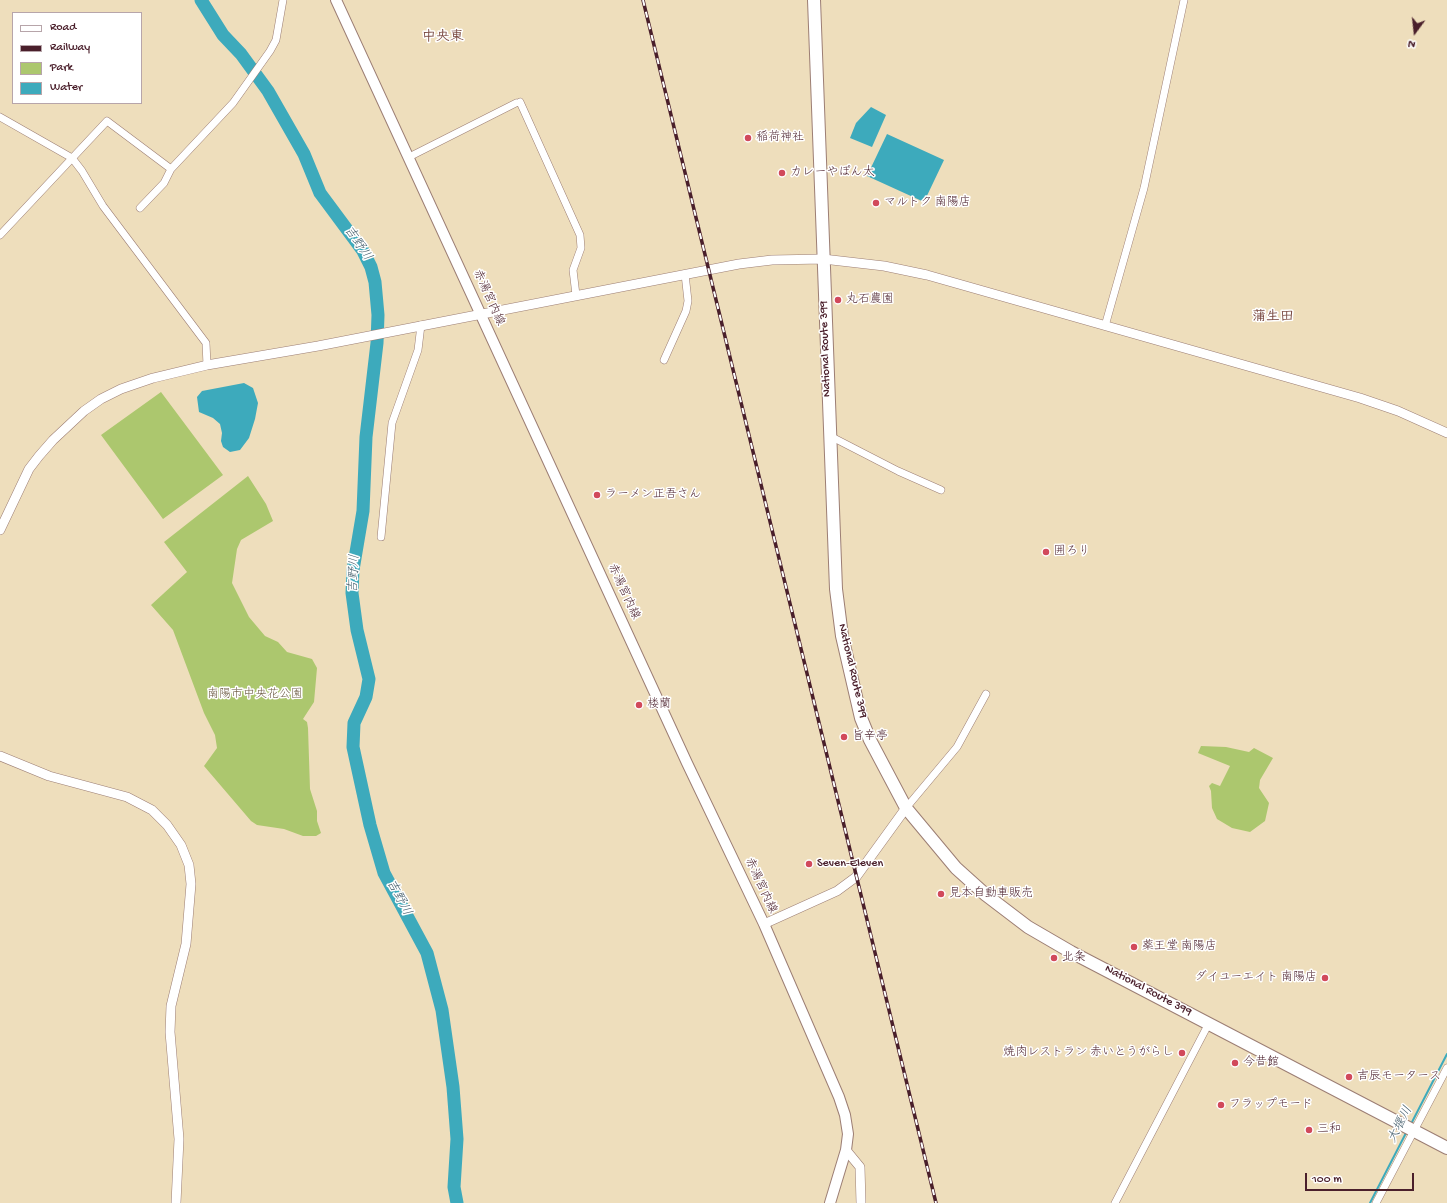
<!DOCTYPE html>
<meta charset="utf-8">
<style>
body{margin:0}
#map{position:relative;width:1447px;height:1203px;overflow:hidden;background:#eedebc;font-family:"Gochi Hand",sans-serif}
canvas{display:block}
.legend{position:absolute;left:12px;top:12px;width:130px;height:92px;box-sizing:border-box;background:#fff;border:1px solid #b7a5aa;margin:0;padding:5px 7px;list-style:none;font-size:12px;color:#4a1f2b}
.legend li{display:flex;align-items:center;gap:8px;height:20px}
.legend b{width:20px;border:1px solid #b7a5aa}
.north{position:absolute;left:1395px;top:12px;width:40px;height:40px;-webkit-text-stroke:3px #fff;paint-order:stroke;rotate:195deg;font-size:11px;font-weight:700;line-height:16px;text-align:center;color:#4a1f2b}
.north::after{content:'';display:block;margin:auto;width:14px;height:18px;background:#4a1f2b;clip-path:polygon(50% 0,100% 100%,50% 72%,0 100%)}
.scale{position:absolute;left:1305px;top:1173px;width:109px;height:18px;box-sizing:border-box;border:2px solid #4a1f2b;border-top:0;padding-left:5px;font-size:12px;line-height:14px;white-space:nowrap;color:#4a1f2b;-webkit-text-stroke:3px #fff;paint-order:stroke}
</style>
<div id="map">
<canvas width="1447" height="1203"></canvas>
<ul class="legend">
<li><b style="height:5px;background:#fff"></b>Road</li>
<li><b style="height:5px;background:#4a1f2b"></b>Railway</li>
<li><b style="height:11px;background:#acc76e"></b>Park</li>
<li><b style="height:11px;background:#3daabc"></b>Water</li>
</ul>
<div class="north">N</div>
<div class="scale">100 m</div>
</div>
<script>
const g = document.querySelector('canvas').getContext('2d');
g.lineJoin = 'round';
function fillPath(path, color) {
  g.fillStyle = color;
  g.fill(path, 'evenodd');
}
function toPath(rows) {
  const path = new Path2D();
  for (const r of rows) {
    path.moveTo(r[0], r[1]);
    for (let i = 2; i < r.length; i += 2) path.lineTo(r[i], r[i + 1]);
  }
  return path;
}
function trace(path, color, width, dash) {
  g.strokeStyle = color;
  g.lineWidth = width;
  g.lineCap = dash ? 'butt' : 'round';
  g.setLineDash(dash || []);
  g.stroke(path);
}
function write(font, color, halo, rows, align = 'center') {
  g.font = font + ' "Gochi Hand","Klee One",sans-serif';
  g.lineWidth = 3;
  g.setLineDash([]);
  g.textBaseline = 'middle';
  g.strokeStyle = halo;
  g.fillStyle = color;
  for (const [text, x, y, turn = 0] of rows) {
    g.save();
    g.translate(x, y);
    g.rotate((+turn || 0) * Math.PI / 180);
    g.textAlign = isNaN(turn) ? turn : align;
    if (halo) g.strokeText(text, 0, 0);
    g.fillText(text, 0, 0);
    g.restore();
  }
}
fillPath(toPath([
 [161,392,223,475,163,519,101,435],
 [248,476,266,504,273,521,241,540,237,549,232,583,249,617,265,636,278,642,287,652,312,659,317,668,314,702,303,719,307,722,308,728,310,789,317,811,317,821,321,833,316,836,303,836,284,829,257,825,251,821,204,766,217,748,215,735,204,713,173,630,151,605,187,572,164,542],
 [1201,746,1226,747,1249,752,1254,748,1273,758,1260,780,1259,788,1269,803,1265,821,1250,832,1232,828,1217,819,1212,808,1211,791,1209,786,1212,783,1220,786,1230,766,1198,753]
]), '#acc76e');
fillPath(toPath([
 [871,107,886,115,872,147,850,138,856,123],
 [887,134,944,160,924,202,867,176],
 [244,383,253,388,258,403,255,419,249,438,240,450,230,452,223,447,221,441,222,433,220,424,213,418,199,412,197,397,202,391]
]), '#3daabc');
trace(toPath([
 [1411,1124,1447,1054],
 [1370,1203,1407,1131]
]), '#3daabc', 2);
trace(toPath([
 [201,0,223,35,241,54,268,91,304,154,320,193,363,251,371,267,375,282,378,315,377,343,366,437,363,511,353,570,352,593,357,630,369,679,366,697,354,723,353,747,370,825,384,873,427,953,442,1010,453,1087,457,1139,454,1187,457,1203]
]), '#3daabc', 13);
const minor = toPath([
 [520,102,580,235,581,248,573,270,576,295],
 [0,117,72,158,82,171,103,206,206,343,207,365],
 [409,157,516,103],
 [140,208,164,183,171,169],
 [0,235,107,121,171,169,233,103,270,51,276,40,283,0],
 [1105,326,1144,188,1184,0],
 [664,360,686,311,688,301,685,274],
 [830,436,898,471,941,490],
 [381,537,392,423,418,350,421,325],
 [906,808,957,747,986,694],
 [1115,1203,1209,1023],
 [1376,1203,1447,1068]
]);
const tertiary = toPath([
 [0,530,29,469,39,456,53,440,84,411,101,399,121,389,153,378,207,365,318,346,739,264,772,260,823,259,884,266,927,275,1360,398,1398,411,1447,433],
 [0,756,49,776,127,797,152,810,167,825,181,845,189,865,191,884,186,944,171,1006,170,1032,179,1139,176,1203],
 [764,924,837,891,856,877,906,808],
 [846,1150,860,1167,861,1203]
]);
const secondary = toPath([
 [336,0,687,763,764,924,839,1097,845,1115,848,1134,846,1150,830,1203]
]);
const trunk = toPath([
 [814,0,836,589,842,636,861,718,870,740,906,808,956,868,986,895,1028,927,1071,952,1447,1148]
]);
trace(minor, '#9c7e74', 8);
trace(tertiary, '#9c7e74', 10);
trace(secondary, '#9c7e74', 12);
trace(trunk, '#9c7e74', 14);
trace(minor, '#fff', 7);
trace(tertiary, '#fff', 9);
trace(secondary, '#fff', 10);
trace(trunk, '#fff', 12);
const rail = toPath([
 [643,0,936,1203]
]);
trace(rail, '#4a1f2b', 3.5);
trace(rail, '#fff', 2, [6]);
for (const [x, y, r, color] of [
 [748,138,4,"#d1495b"],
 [782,173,4,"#d1495b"],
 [876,203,4,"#d1495b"],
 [838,300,4,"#d1495b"],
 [597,495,4,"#d1495b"],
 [1046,552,4,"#d1495b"],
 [639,705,4,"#d1495b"],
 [844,737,4,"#d1495b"],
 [809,864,4,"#d1495b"],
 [941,894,4,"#d1495b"],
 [1134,947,4,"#d1495b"],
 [1054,958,4,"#d1495b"],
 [1325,978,4,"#d1495b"],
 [1182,1053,4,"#d1495b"],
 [1235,1063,4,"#d1495b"],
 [1349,1077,4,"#d1495b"],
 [1221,1105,4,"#d1495b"],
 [1309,1130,4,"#d1495b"]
]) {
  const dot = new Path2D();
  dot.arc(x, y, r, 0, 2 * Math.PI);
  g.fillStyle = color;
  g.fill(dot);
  trace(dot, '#fff', 1.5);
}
write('12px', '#4a1f2b', '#fff', [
 ["稲荷神社",756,138],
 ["カレーやぽん太",790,173],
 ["マルトク 南陽店",884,203],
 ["丸石農園",846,300],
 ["ラーメン正吾さん",605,495],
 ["囲ろり",1054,552],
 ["楼蘭",647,705],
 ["旨辛亭",852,737],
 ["Seven-Eleven",817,864],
 ["見本自動車販売",949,894],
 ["薬王堂 南陽店",1142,947],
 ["北条",1062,958],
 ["ダイユーエイト 南陽店",1317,978,"right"],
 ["焼肉レストラン 赤いとうがらし",1174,1053,"right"],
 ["今昔館",1243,1063],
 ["吉辰モータース",1357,1077],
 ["フラップモード",1229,1105],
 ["三和",1317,1130]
], 'left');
write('12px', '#4a1f2b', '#fff', [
 ["赤湯宮内線",488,298,66],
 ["National Route 399",826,349,-92],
 ["赤湯宮内線",623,592,65],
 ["National Route 399",852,671,77],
 ["赤湯宮内線",760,886,65],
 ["National Route 399",1148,991,28]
]);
write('12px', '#6c5a42', '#fff', [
 ["南陽市中央花公園",255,695]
]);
write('italic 13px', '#445e6c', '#fff', [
 ["吉野川",357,244,56],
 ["吉野川",355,574,-87],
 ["吉野川",398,898,62],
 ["大堰川",1401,1125,-63]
]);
write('bold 14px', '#7a4a42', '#fff', [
 ["中央東",443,38],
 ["蒲生田",1273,318]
]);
</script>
